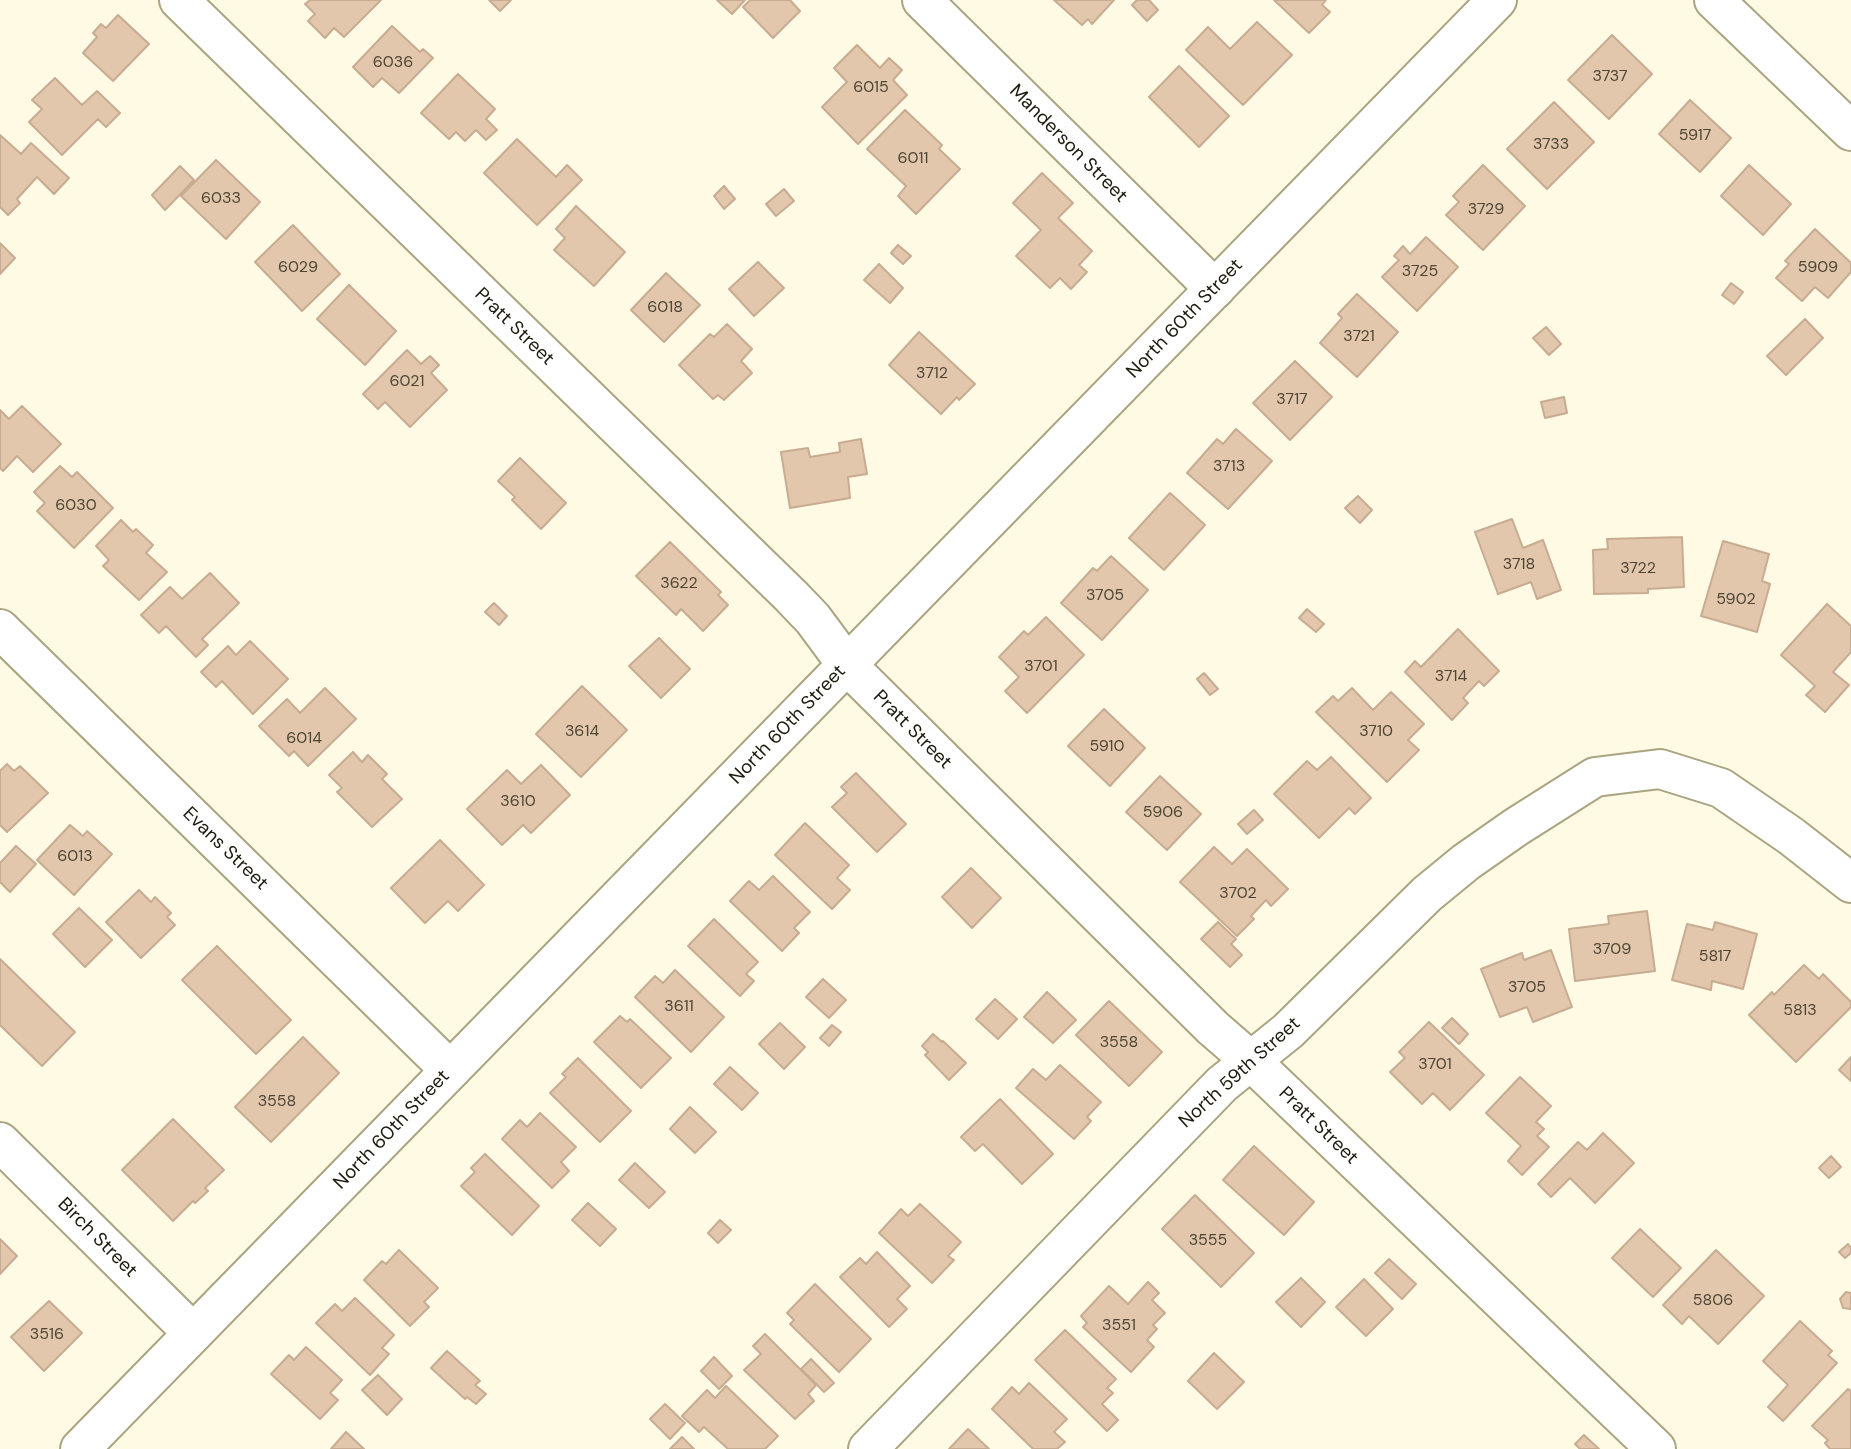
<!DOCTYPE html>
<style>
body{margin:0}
canvas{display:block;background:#fefae4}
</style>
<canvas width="1851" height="1449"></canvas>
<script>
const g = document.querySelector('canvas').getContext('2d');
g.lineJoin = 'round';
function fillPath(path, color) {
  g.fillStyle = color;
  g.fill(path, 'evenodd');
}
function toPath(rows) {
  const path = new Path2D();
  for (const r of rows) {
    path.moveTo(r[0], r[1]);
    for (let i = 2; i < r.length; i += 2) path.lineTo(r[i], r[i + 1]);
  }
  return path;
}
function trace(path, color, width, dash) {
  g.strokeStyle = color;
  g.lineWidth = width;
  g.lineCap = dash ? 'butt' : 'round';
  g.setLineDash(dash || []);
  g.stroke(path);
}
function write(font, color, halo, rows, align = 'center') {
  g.font = font + ' "DM Sans",sans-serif';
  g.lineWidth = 7;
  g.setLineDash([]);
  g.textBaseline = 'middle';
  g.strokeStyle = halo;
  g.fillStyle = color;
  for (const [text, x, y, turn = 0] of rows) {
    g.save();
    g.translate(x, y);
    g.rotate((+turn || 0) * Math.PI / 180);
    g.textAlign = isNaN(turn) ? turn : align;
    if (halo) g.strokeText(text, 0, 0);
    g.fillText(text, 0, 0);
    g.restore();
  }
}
const building = toPath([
 [310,0,381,0,344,37,334,28,325,38,308,21,315,14,305,4,310,0],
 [489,0,511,0,500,11,489,0],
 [717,0,745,0,732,14,717,0],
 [750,0,790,0,800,11,773,38,743,7,750,0],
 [1054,0,1114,0,1092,24,1088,19,1082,25,1054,0],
 [1137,0,1149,0,1158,10,1147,21,1132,5,1137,0],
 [1274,0,1326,0,1322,5,1330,12,1309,33,1274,0],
 [118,15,149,44,113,81,83,53,97,37,93,33,101,24,106,28,118,15],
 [1257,22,1292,55,1243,105,1186,50,1208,27,1230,49,1257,22],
 [392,26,420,52,423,49,433,58,399,93,382,78,373,87,353,67,392,26],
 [1612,35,1652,74,1609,119,1568,80,1612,35],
 [857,45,880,68,889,58,902,70,893,80,907,95,858,144,822,107,847,82,834,68,857,45],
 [1179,66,1229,116,1199,147,1149,97,1179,66],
 [458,74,495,109,486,119,497,130,486,140,476,130,465,141,456,132,449,139,421,113,458,74],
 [55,78,82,105,97,91,120,113,106,127,98,119,62,155,29,122,42,109,32,100,55,78],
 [1690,100,1731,138,1700,172,1659,134,1690,100],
 [1554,102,1594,142,1547,189,1507,149,1554,102],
 [905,110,942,145,939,149,960,169,916,214,898,196,906,186,867,149,905,110],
 [0,135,21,154,31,143,69,178,54,194,37,177,17,199,20,203,8,215,0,207,0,135],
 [517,139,556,177,567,165,582,180,537,225,484,173,517,139],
 [216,160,260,202,226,239,181,196,216,160],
 [1483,165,1525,206,1483,250,1446,215,1459,202,1453,196,1483,165],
 [1749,165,1791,204,1763,235,1721,196,1749,165],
 [180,166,194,180,165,210,152,195,180,166],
 [1042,173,1073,203,1058,218,1092,251,1079,265,1087,272,1071,289,1060,278,1050,288,1016,256,1041,230,1013,203,1042,173],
 [724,186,735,199,724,209,714,196,724,186],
 [784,189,794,201,776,216,766,204,784,189],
 [576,206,625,252,594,286,554,250,565,238,556,229,576,206],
 [293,225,340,274,302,311,255,262,293,225],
 [1815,229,1851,263,1851,272,1828,298,1815,287,1802,301,1776,278,1789,264,1785,261,1815,229],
 [1426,237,1458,267,1417,311,1382,277,1399,260,1394,256,1403,246,1410,254,1426,237],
 [0,243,15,258,0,274,0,243],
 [898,245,911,256,903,264,891,253,898,245],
 [758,262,784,288,754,316,729,289,758,262],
 [879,264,903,288,890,303,864,280,879,264],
 [666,273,700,305,664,342,631,310,666,273],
 [1731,283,1743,292,1734,304,1722,295,1731,283],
 [349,285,396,331,365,365,317,319,349,285],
 [1357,294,1398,332,1357,377,1320,343,1342,318,1338,314,1357,294],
 [1805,319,1823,338,1786,375,1767,356,1805,319],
 [727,324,752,349,741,361,752,373,724,400,718,395,713,399,679,365,710,334,714,337,727,324],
 [1546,327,1561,344,1549,355,1533,338,1546,327],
 [919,332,975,384,959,400,957,397,941,414,889,365,919,332],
 [407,350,421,364,430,356,439,365,431,373,447,390,410,427,385,402,378,409,363,394,407,350],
 [1295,361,1332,397,1290,440,1253,403,1295,361],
 [1564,397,1567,413,1545,418,1541,402,1564,397],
 [22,406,61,444,33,472,17,456,3,471,0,468,0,410,9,419,22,406],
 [1236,429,1272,461,1228,509,1187,473,1217,439,1223,444,1236,429],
 [861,439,867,474,848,477,850,498,790,508,781,452,808,448,810,457,840,452,839,443,861,439],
 [520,458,566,503,541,529,512,500,515,497,498,481,520,458],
 [60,466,72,477,77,472,113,508,74,548,37,511,45,503,34,492,60,466],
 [1170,493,1205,525,1164,570,1129,538,1170,493],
 [1358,496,1372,510,1360,523,1345,508,1358,496],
 [1512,519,1523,548,1543,540,1561,590,1537,599,1531,582,1498,594,1475,532,1512,519],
 [121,520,133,532,136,529,153,545,146,553,167,572,139,600,103,566,109,560,96,546,121,520],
 [1682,537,1684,587,1648,589,1648,593,1594,594,1593,550,1608,549,1607,539,1682,537],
 [1723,541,1769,554,1762,581,1770,584,1757,632,1701,616,1723,541],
 [670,542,721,592,718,595,728,605,703,631,681,609,676,615,636,576,670,542],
 [1111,556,1148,590,1102,640,1061,603,1093,568,1097,571,1111,556],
 [210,573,239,603,202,639,208,645,196,657,166,626,159,633,141,615,170,587,182,599,210,573],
 [494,603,507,616,499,625,485,612,494,603],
 [1827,604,1851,626,1851,652,1833,672,1849,685,1825,712,1806,695,1815,686,1781,655,1827,604],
 [1307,609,1324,624,1316,632,1299,618,1307,609],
 [1046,617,1084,655,1027,713,1005,691,1019,677,999,657,1024,631,1028,635,1046,617],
 [1458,629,1499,671,1484,686,1479,681,1463,698,1468,703,1452,720,1405,672,1415,661,1421,667,1458,629],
 [659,638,690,669,661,698,629,666,659,638],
 [250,641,288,679,253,714,222,681,216,687,201,672,228,646,236,655,250,641],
 [1204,673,1218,689,1210,695,1197,679,1204,673],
 [582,686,627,730,581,777,536,734,582,686],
 [325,688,356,719,308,766,294,751,289,756,259,726,287,699,300,713,325,688],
 [1352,688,1373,710,1391,692,1424,724,1408,740,1419,750,1387,782,1316,712,1333,696,1338,701,1352,688],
 [1104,709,1145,748,1110,786,1068,746,1104,709],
 [353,752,362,762,368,755,387,774,382,779,402,799,372,827,337,792,342,788,329,775,353,752],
 [1331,757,1371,798,1355,814,1349,808,1319,838,1274,794,1307,761,1317,770,1331,757],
 [7,764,14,771,20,766,48,793,7,832,0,825,0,771,7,764],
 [541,765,570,795,531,833,523,825,502,845,467,809,507,770,521,784,541,765],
 [856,773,906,824,877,852,832,807,847,793,841,787,856,773],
 [1160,776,1201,814,1167,850,1126,812,1160,776],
 [1254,810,1263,820,1247,834,1238,824,1254,810],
 [805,823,849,865,837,878,850,890,832,909,775,855,805,823],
 [70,825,83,836,87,831,112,854,74,895,37,860,70,825],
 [440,840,484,885,458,911,448,901,425,923,391,888,440,840],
 [16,846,36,864,10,892,0,882,0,863,16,846],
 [1214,847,1232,864,1247,849,1288,889,1271,906,1266,900,1251,916,1254,919,1237,936,1180,882,1214,847],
 [971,868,1001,898,972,928,942,897,971,868],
 [773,876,810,912,794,928,799,933,782,951,730,901,749,881,759,890,773,876],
 [139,890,151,902,155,897,171,913,167,917,175,925,141,958,106,922,139,890],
 [79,908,112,940,85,967,53,934,79,908],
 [1647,911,1655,971,1575,981,1569,929,1609,924,1608,916,1647,911],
 [714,919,758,962,746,974,754,981,740,996,688,946,714,919],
 [1218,922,1236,939,1231,944,1242,955,1230,967,1201,939,1218,922],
 [1715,922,1757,934,1743,989,1712,981,1711,990,1672,980,1687,924,1713,930,1715,922],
 [217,946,291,1020,256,1054,182,980,217,946],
 [1551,950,1572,1007,1533,1022,1527,1007,1500,1017,1481,969,1522,953,1524,960,1551,950],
 [0,959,75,1032,42,1066,0,1025,0,959],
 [1804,965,1819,979,1823,974,1851,1002,1851,1007,1796,1062,1749,1015,1772,992,1774,995,1804,965],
 [675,970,724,1017,691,1052,635,997,655,976,663,983,675,970],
 [823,979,846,1000,829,1018,806,997,823,979],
 [1047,992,1076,1020,1053,1043,1024,1017,1047,992],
 [995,999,1017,1019,998,1039,976,1019,995,999],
 [1109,1001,1162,1052,1129,1086,1076,1035,1109,1001],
 [620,1016,627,1022,630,1019,671,1058,641,1088,594,1042,620,1016],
 [1452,1018,1468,1034,1459,1044,1442,1028,1452,1018],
 [1429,1022,1484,1075,1450,1110,1433,1093,1422,1104,1390,1072,1405,1058,1399,1052,1429,1022],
 [780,1023,805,1047,784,1069,759,1044,780,1023],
 [832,1025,841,1032,829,1046,820,1038,832,1025],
 [933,1034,942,1042,943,1041,966,1063,949,1080,925,1055,928,1052,922,1046,933,1034],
 [303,1037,339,1073,271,1142,235,1107,303,1037],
 [1851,1057,1851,1081,1839,1070,1851,1057],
 [578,1058,631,1111,600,1142,550,1093,566,1077,562,1074,578,1058],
 [1060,1065,1101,1102,1087,1117,1091,1121,1074,1139,1016,1088,1033,1069,1046,1080,1060,1065],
 [730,1067,758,1093,742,1110,714,1084,730,1067],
 [1520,1077,1551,1106,1536,1122,1544,1129,1537,1136,1549,1147,1522,1175,1508,1161,1521,1146,1486,1113,1520,1077],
 [1000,1099,1053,1154,1022,1184,983,1144,975,1151,961,1137,1000,1099],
 [690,1107,716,1132,695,1153,670,1129,690,1107],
 [540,1113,576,1147,561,1162,569,1171,552,1188,502,1139,520,1120,527,1127,540,1113],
 [173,1119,224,1170,205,1188,208,1191,195,1203,193,1201,173,1221,122,1170,173,1119],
 [1603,1133,1634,1163,1595,1203,1570,1178,1551,1197,1538,1184,1578,1142,1587,1150,1603,1133],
 [1254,1146,1314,1202,1284,1235,1223,1180,1254,1146],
 [485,1154,539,1206,512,1235,461,1186,475,1172,471,1168,485,1154],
 [1831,1156,1841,1167,1829,1178,1819,1168,1831,1156],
 [635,1163,665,1192,649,1208,619,1180,635,1163],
 [1195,1195,1254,1253,1221,1287,1162,1229,1195,1195],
 [588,1203,616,1229,600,1246,572,1220,588,1203],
 [920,1204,961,1242,948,1256,954,1260,932,1283,879,1233,901,1209,908,1216,920,1204],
 [720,1220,731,1230,718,1243,708,1233,720,1220],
 [1640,1229,1681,1268,1653,1297,1612,1258,1640,1229],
 [0,1239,17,1256,0,1274,0,1239],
 [1848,1244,1851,1248,1851,1253,1845,1258,1839,1252,1848,1244],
 [399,1250,438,1288,424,1302,429,1307,410,1326,364,1280,382,1261,386,1264,399,1250],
 [1716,1250,1764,1296,1718,1344,1689,1316,1682,1324,1663,1305,1716,1250],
 [877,1252,910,1286,897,1299,907,1309,889,1327,840,1277,860,1258,866,1264,877,1252],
 [1389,1259,1416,1284,1402,1299,1375,1273,1389,1259],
 [1301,1278,1325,1302,1301,1327,1276,1302,1301,1278],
 [1364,1279,1393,1309,1366,1336,1336,1307,1364,1279],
 [1148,1282,1159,1293,1152,1300,1165,1313,1153,1325,1157,1329,1147,1340,1154,1347,1131,1372,1083,1327,1087,1323,1081,1316,1109,1286,1128,1304,1148,1282],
 [815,1284,871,1339,839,1372,790,1324,794,1320,787,1313,815,1284],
 [1846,1292,1851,1293,1851,1309,1843,1308,1840,1299,1846,1292],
 [355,1298,394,1335,382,1348,389,1354,370,1375,316,1323,335,1304,342,1311,355,1298],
 [49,1301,82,1333,44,1371,11,1337,49,1301],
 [1800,1321,1832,1351,1828,1355,1837,1363,1783,1421,1768,1407,1788,1385,1763,1361,1800,1321],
 [1065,1330,1116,1379,1107,1388,1113,1393,1102,1404,1118,1420,1107,1431,1035,1360,1065,1330],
 [765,1334,816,1385,808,1394,814,1401,795,1419,744,1370,761,1354,753,1346,765,1334],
 [306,1347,342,1380,330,1393,338,1400,320,1419,271,1374,289,1355,294,1360,306,1347],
 [447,1351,480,1381,475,1385,486,1394,476,1404,467,1397,465,1399,431,1368,447,1351],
 [1214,1353,1244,1382,1217,1409,1188,1381,1214,1353],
 [714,1357,732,1376,719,1389,701,1371,714,1357],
 [811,1359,834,1383,824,1392,801,1369,811,1359],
 [378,1375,402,1399,387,1415,362,1390,378,1375],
 [1029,1383,1067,1419,1054,1432,1065,1442,1057,1449,1033,1449,992,1409,1012,1387,1019,1394,1029,1383],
 [726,1386,778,1436,765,1449,728,1449,704,1427,699,1432,682,1416,707,1390,715,1398,726,1386],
 [1848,1389,1851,1391,1851,1449,1830,1449,1825,1443,1828,1440,1812,1426,1848,1389],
 [665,1404,685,1423,670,1439,650,1419,665,1404],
 [968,1429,989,1449,949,1449,968,1429],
 [346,1432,364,1449,331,1449,346,1432],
 [1584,1435,1599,1449,1580,1449,1575,1444,1584,1435],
 [682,1437,694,1449,670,1449,682,1437]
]);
fillPath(building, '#e2c7ad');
trace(building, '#c8ac92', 2);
const minor = toPath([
 [179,0,791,596,813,619,847,665,1213,1028,1251,1061,1656,1449],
 [922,0,1215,289],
 [1714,0,1851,131],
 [0,629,450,1070],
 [0,1142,193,1333],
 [868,1449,1222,1084,1288,1031,1427,894,1466,862,1516,827,1595,777,1660,769,1721,788,1791,836,1851,883]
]);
const secondary = toPath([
 [80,1449,1497,0]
]);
trace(minor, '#aaa481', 42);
trace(secondary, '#aaa481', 42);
trace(minor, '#fff', 38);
trace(secondary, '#fff', 38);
write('16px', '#4e4635', null, [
 ["6036",393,63],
 ["3737",1610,77],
 ["6015",871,88],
 ["5917",1695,136],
 ["3733",1551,145],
 ["6011",913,159],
 ["6033",221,199],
 ["3729",1486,210],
 ["6029",298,268],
 ["5909",1818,268],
 ["3725",1420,272],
 ["6018",665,308],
 ["3721",1359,337],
 ["3712",932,374],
 ["6021",407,382],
 ["3717",1292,400],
 ["3713",1229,467],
 ["6030",76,506],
 ["3718",1519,565],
 ["3722",1638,569],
 ["3622",679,584],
 ["3705",1105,596],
 ["5902",1736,600],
 ["3701",1041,667],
 ["3714",1451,677],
 ["3614",582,732],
 ["3710",1376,732],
 ["6014",304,739],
 ["5910",1107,747],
 ["3610",518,802],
 ["5906",1163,813],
 ["6013",75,857],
 ["3702",1238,894],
 ["3709",1612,950],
 ["5817",1715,957],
 ["3705",1527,988],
 ["3611",679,1007],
 ["5813",1800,1011],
 ["3558",1119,1043],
 ["3701",1435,1065],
 ["3558",277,1102],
 ["3555",1208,1241],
 ["5806",1713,1301],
 ["3551",1119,1326],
 ["3516",47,1335]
]);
write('19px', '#1d1b0d', '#fff', [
 ["Manderson Street",1068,144,45],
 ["North 60th Street",1185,319,-46],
 ["Pratt Street",514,327,44],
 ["North 60th Street",788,725,-46],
 ["Pratt Street",912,730,45],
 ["Evans Street",225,849,44],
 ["North 59th Street",1240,1073,-42],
 ["Pratt Street",1318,1126,44],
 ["North 60th Street",392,1130,-46],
 ["Birch Street",97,1238,45]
]);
</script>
